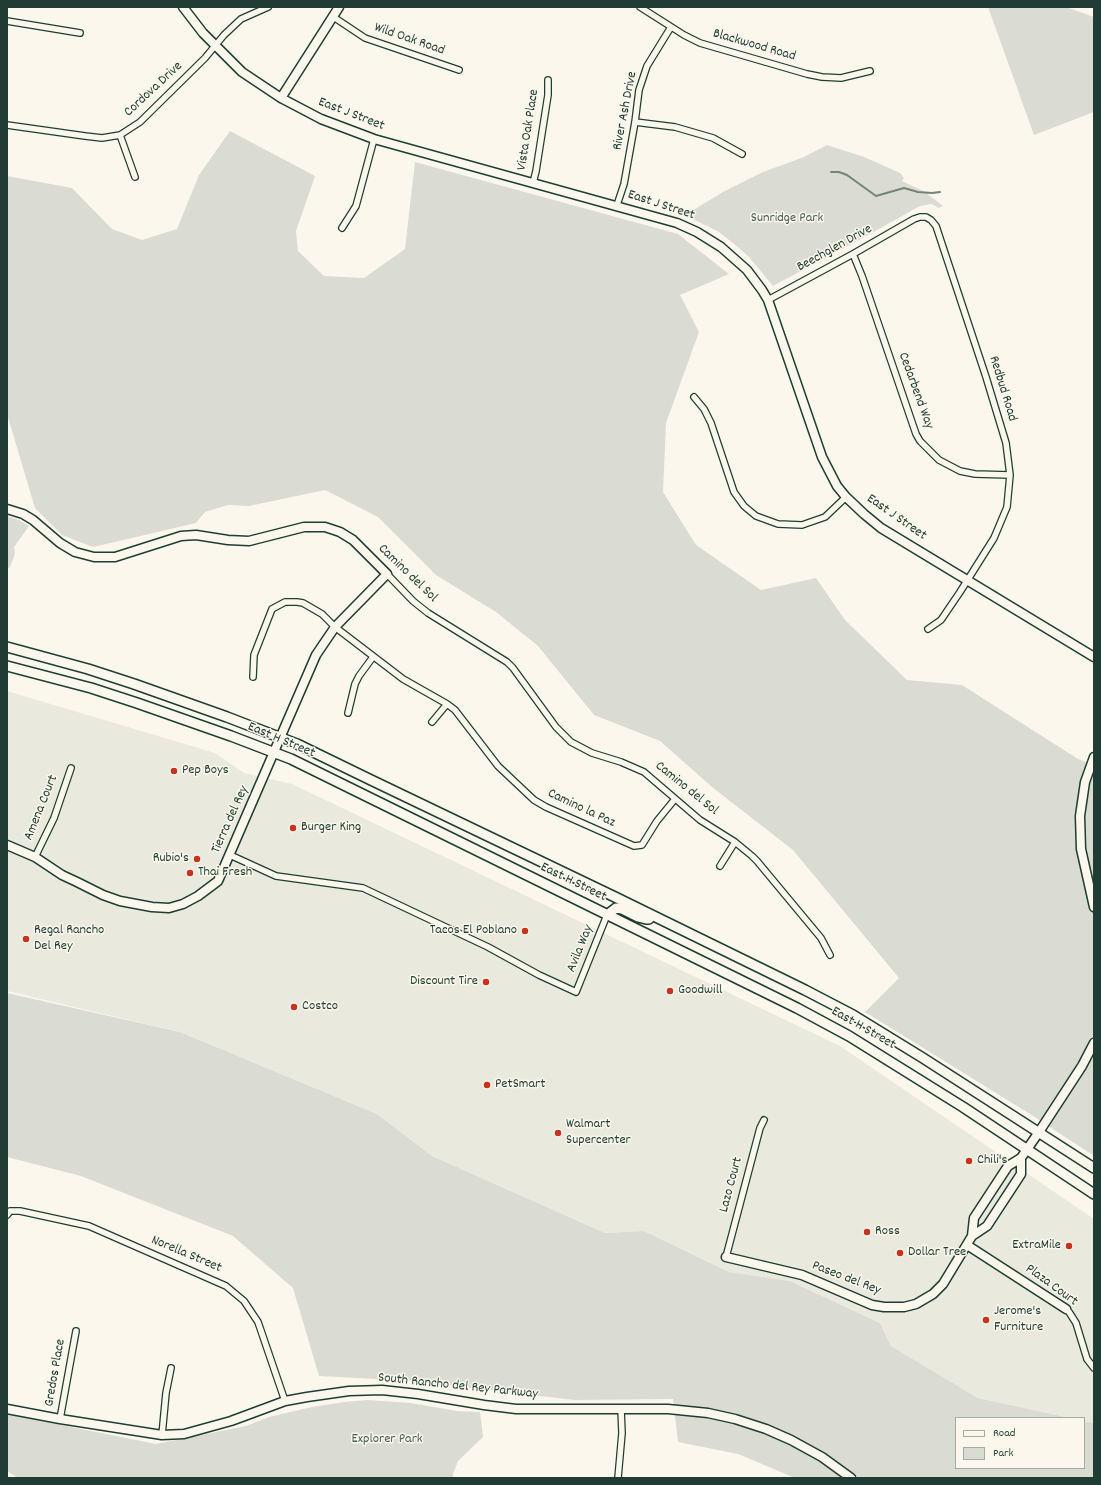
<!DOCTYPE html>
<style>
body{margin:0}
#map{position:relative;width:1101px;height:1485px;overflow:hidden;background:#fbf7ec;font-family:Dekko,sans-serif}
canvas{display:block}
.frame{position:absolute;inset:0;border:8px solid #1f3d34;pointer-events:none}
.legend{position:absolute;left:955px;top:1417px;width:130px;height:52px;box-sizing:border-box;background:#fbf7ec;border:1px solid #a3ada2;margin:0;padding:5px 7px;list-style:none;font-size:12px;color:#1f3d34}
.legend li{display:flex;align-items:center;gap:8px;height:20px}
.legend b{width:20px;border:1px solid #a3ada2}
</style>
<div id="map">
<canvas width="1101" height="1485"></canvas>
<div class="frame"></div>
<ul class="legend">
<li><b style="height:5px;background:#fbf7ec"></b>Road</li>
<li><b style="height:11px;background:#dbdcd1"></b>Park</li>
</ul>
</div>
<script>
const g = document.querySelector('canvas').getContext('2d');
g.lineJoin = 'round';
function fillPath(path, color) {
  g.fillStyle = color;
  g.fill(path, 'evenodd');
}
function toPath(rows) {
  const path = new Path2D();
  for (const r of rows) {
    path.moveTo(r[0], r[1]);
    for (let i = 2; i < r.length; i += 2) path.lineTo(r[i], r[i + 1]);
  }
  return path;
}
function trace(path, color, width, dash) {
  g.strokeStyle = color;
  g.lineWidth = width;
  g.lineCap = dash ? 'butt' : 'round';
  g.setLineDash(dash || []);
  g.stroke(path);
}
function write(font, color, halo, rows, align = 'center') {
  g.font = font + ' Dekko,sans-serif';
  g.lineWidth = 3;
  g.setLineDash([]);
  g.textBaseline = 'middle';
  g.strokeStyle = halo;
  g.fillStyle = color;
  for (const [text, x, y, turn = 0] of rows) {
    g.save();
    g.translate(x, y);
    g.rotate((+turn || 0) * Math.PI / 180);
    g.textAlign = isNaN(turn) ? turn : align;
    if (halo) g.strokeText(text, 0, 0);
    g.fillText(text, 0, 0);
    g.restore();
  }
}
fillPath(toPath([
 [7,691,215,753,244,773,292,784,840,1046,1094,1219,1094,1423,1084,1421,1084,1418,1070,1418,978,1398,891,1346,880,1323,790,1281,729,1272,644,1231,605,1233,432,1156,377,1114,180,1032,7,991]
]), '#eae9de');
fillPath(toPath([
 [988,7,1066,7,1094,17,1094,112,1034,135],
 [230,131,315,176,296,231,298,251,324,276,364,278,405,249,415,162,678,234,729,274,680,295,699,332,666,423,663,492,696,545,761,590,816,578,845,620,907,680,962,685,1078,759,1094,765,1094,1156,1030,1114,865,1012,899,978,793,850,712,787,660,741,594,715,538,646,496,612,436,575,378,517,325,490,249,506,228,505,205,512,196,523,93,547,62,535,35,508,7,414,7,176,72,188,112,229,142,240,177,229,199,175],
 [827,145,864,157,900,173,904,178,902,181,925,192,943,206,939,208,931,204,920,206,859,240,773,286,749,257,739,248,719,232,685,215,723,192,763,172,804,157],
 [7,516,19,520,29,526,14,547,15,554,10,567,7,569],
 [7,993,180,1032,377,1114,432,1156,605,1233,644,1231,729,1272,790,1281,880,1323,891,1346,978,1398,1070,1418,956,1418,956,1468,1084,1468,1084,1421,1094,1423,1094,1478,795,1478,738,1454,678,1442,673,1399,574,1400,413,1381,319,1376,293,1288,233,1236,81,1176,7,1157],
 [367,1400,411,1403,457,1411,480,1412,483,1437,458,1461,453,1474,453,1478,18,1478,7,1471,7,1414,156,1444,246,1426,269,1417,312,1407,344,1402]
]), '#dbdcd1');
trace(toPath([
 [831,172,839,172,847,175,876,196,904,188,918,192,932,193,940,192]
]), '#74847b', 2);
const street = toPath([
 [640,7,684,35,700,43,807,74,822,77,841,78,870,71],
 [332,16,365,38,459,70],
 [7,21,80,33],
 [635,122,675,127,713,138,742,154],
 [7,125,85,136,102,138,120,135,140,122,205,58,224,35,241,19,268,7],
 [120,135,135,177],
 [533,183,536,171,548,95,548,80],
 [617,205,624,184,635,122,639,90,647,66,671,27],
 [342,228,356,206,374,139],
 [853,254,862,276,916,434,920,441,939,460,960,471,975,474,1010,475],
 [768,300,853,254,914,219,920,217,926,217,931,220,936,226,986,377,1006,443,1010,475,1007,507,994,538,960,592,941,620,928,629],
 [694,397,704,409,711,423,734,492,744,506,756,516,778,524,802,525,825,517,846,497],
 [387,574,413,601,428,613,507,662,513,668,556,727,571,742,592,753,621,762,644,772,700,820,735,842,752,856,757,861,821,938,830,955],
 [253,677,254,655,272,609,285,602,297,602,303,603,322,614,335,627,403,679,447,704,455,710,498,766,534,800,546,807,634,846,642,845,657,821,675,799],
 [348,713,355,684,359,676,373,657],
 [432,722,447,704],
 [230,855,276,876,363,888,488,947,539,975,576,992,607,915],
 [35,857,54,818,71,768],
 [720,866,735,842],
 [7,1215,10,1211,20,1211,89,1226,226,1286,244,1301,258,1322,285,1401],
 [726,1257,760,1128,764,1120],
 [1066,1309,1069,1312,1076,1323,1087,1359,1094,1368],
 [60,1419,76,1331],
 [162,1435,166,1393,171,1368],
 [618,1478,622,1433,621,1409]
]);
const secondary = toPath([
 [183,7,203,33,242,72,281,98,321,119,374,139,677,223,697,232,721,247,747,270,762,290,768,300,822,457,837,486,846,497,864,514,881,528,1094,657],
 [281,98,339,7],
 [7,509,23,514,33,520,60,543,75,552,94,557,115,557,181,536,196,535,228,540,249,541,304,527,325,527,340,532,353,540,387,574,335,627,316,655,218,881,198,896,183,904,169,908,152,907,120,901,103,895,77,882,62,875,35,857,7,845],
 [1094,757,1085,782,1080,816,1081,849,1094,907],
 [972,1236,974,1218,1008,1166,1021,1158,1039,1132,1082,1066,1094,1043],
 [967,1245,1066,1309],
 [726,1257,802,1275,872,1305,884,1307,904,1307,916,1304,933,1294,943,1284,972,1236,987,1226,1021,1174,1021,1158],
 [7,1409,60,1419,162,1435,184,1434,231,1421,285,1401,307,1397,349,1391,382,1390,418,1394,484,1405,516,1409,668,1409,708,1413,735,1419,766,1429,791,1440,822,1457,851,1478]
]);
const primary = toPath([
 [7,647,88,669,134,684,227,717,297,744,371,780,615,897,805,990,853,1015,923,1058,1094,1168],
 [7,666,91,688,137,703,231,736,291,759,797,1008,849,1036,963,1107,1094,1194],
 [607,915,616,908,622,909,638,917,646,919,649,919,652,915]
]);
trace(street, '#1f3d34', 8);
trace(secondary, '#1f3d34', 11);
trace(primary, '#1f3d34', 12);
trace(street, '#fbf7ec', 5.5);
trace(secondary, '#fbf7ec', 8);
trace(primary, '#fbf7ec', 9);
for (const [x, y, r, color] of [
 [174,771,4,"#c8321e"],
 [293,828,4,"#c8321e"],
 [197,859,4,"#c8321e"],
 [190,873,4,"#c8321e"],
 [525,931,4,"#c8321e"],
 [26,939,4,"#c8321e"],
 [486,982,4,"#c8321e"],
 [670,991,4,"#c8321e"],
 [294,1007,4,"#c8321e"],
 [487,1085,4,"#c8321e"],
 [558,1133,4,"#c8321e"],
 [969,1161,4,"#c8321e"],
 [867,1232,4,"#c8321e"],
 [1069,1246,4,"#c8321e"],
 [900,1253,4,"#c8321e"],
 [986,1320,4,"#c8321e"]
]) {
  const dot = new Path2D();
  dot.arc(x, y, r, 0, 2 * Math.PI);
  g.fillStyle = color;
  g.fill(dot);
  trace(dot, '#fbf7ec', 1.5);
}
write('14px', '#1f3d34', '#fbf7ec', [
 ["Wild Oak Road",409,40,19],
 ["Blackwood Road",754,46,16],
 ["Cordova Drive",154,90,-43],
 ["River Ash Drive",626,111,-79],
 ["East J Street",351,115,21],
 ["Vista Oak Place",529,130,-81],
 ["East J Street",661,206,18],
 ["Beechglen Drive",835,249,-29],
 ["Redbud Road",1002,389,73],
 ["Cedarbend Way",915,391,70],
 ["East J Street",896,518,35],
 ["Camino del Sol",407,574,44],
 ["East H Street",281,741,23],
 ["Camino del Sol",686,789,39],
 ["Amena Court",42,808,-68],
 ["Camino la Paz",581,809,25],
 ["Tierra del Rey",231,820,-66],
 ["East H Street",573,883,26],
 ["Avila Way",581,949,-68],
 ["East H Street",863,1029,30],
 ["Lazo Court",732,1185,-75],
 ["Norella Street",186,1255,23],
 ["Paseo del Rey",846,1279,21],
 ["Plaza Court",1051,1286,36],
 ["Gredos Place",56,1373,-80],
 ["South Rancho del Rey Parkway",458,1387,6]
]);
write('14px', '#455d53', '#fbf7ec', [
 ["Sunridge Park",787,219],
 ["Explorer Park",387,1440]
]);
write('14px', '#1f3d34', '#fbf7ec', [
 ["Pep Boys",182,771],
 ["Burger King",301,828],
 ["Rubio's",189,859,"right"],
 ["Thai Fresh",198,873],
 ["Regal Rancho",34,931],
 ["Del Rey",34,947],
 ["Tacos El Poblano",517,931,"right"],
 ["Discount Tire",478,982,"right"],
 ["Goodwill",678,991],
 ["Costco",302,1007],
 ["PetSmart",495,1085],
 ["Walmart",566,1125],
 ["Supercenter",566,1141],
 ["Chili's",977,1161],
 ["Ross",875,1232],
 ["ExtraMile",1061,1246,"right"],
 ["Dollar Tree",908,1253],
 ["Jerome's",994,1312],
 ["Furniture",994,1328]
], 'left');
</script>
